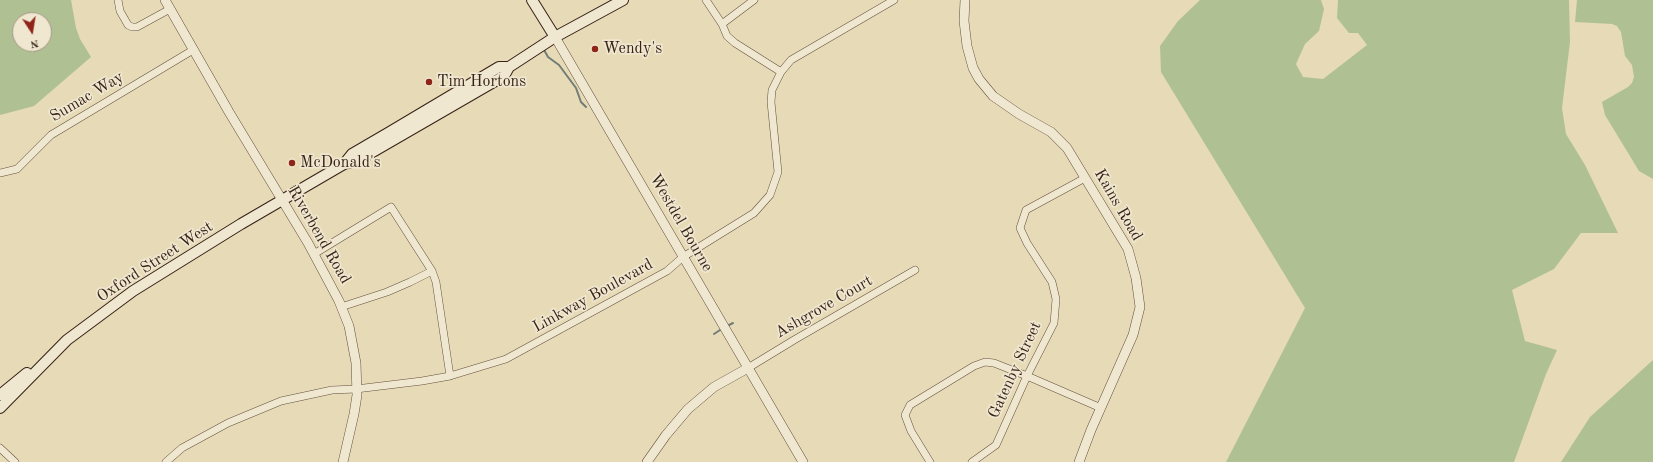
<!DOCTYPE html>
<style>
body{margin:0}
#map{position:relative;width:1653px;height:462px;overflow:hidden;background:#e7dab6;font-family:"Old Standard TT",serif}
canvas{display:block}
.north{position:absolute;left:12px;top:12px;width:40px;height:40px;box-sizing:border-box;background:#efe7d0;border:1px solid #a59886;border-radius:50%;rotate:168deg;font-size:11px;font-weight:700;line-height:16px;text-align:center;color:#372217}
.north::after{content:'';display:block;margin:auto;width:14px;height:18px;background:#8f2418;clip-path:polygon(50% 0,100% 100%,50% 72%,0 100%)}
</style>
<div id="map">
<canvas width="1653" height="462"></canvas>
<div class="north">N</div>
</div>
<script>
const g = document.querySelector('canvas').getContext('2d');
g.lineJoin = 'round';
function fillPath(path, color) {
  g.fillStyle = color;
  g.fill(path, 'evenodd');
}
function toPath(rows) {
  const path = new Path2D();
  for (const r of rows) {
    path.moveTo(r[0], r[1]);
    for (let i = 2; i < r.length; i += 2) path.lineTo(r[i], r[i + 1]);
  }
  return path;
}
function trace(path, color, width, dash) {
  g.strokeStyle = color;
  g.lineWidth = width;
  g.lineCap = dash ? 'butt' : 'round';
  g.setLineDash(dash || []);
  g.stroke(path);
}
function write(font, color, halo, rows, align = 'center') {
  g.font = font + ' "Old Standard TT",serif';
  g.lineWidth = 3.5;
  g.setLineDash([]);
  g.textBaseline = 'middle';
  g.strokeStyle = halo;
  g.fillStyle = color;
  for (const [text, x, y, turn = 0] of rows) {
    g.save();
    g.translate(x, y);
    g.rotate((+turn || 0) * Math.PI / 180);
    g.textAlign = isNaN(turn) ? turn : align;
    if (halo) g.strokeText(text, 0, 0);
    g.fillText(text, 0, 0);
    g.restore();
  }
}
fillPath(toPath([
 [0,0,71,0,76,28,80,39,91,57,34,106,0,115],
 [20,20,44,20,44,44,20,44],
 [1200,0,1321,0,1324,9,1319,31,1305,44,1296,64,1303,77,1323,79,1367,45,1358,33,1349,33,1337,18,1338,0,1569,0,1570,42,1562,108,1566,134,1585,165,1618,233,1581,233,1554,269,1512,290,1525,341,1557,350,1546,374,1514,462,1226,462,1305,308,1161,72,1160,46,1178,21],
 [1577,0,1653,0,1653,179,1639,171,1605,115,1602,102,1628,87,1632,83,1634,77,1632,65,1625,56,1621,32,1617,26,1612,24,1575,22],
 [1653,360,1653,462,1561,462,1590,417]
]), '#afc193');
trace(toPath([
 [543,48,548,57,559,65,576,88,581,102,586,107],
 [727,326,733,323],
 [714,334,723,328]
]), '#727d77', 2);
const minor = toPath([
 [118,0,120,11,128,25,132,27,137,27,170,9],
 [706,0,722,24,754,0],
 [722,24,727,36,735,43,781,72],
 [0,173,17,169,51,135,193,50],
 [314,254,391,207,432,271,410,282,387,292,341,307],
 [432,271,436,282,450,376],
 [748,368,794,340,915,270],
 [0,448,15,462],
 [166,462,182,448,228,423,281,401,332,390,356,389,422,381,450,376,506,359,667,271,683,257,754,213,770,195,778,172,771,102,772,90,781,72,791,60,894,0],
 [930,462,911,431,905,415,910,405,974,366,985,362,994,363,1027,376,1101,408],
 [972,462,996,445,1027,376,1054,323,1056,299,1052,282,1027,243,1020,228,1026,210,1085,178]
]);
const tertiary = toPath([
 [165,0,229,112,308,243,339,301,349,326,356,363,357,395,354,414,343,462],
 [965,0,964,21,967,46,973,68,979,79,993,96,1019,114,1051,132,1067,148,1128,249,1136,278,1140,307,1133,335,1091,430,1079,462],
 [555,37,803,462],
 [647,462,666,435,688,409,714,387,748,368]
]);
const secondary = toPath([
 [532,0,555,37],
 [344,164,357,161,504,76,509,67,555,37,623,0],
 [0,395,27,373],
 [0,408,67,340,133,291,241,224,344,164,352,154,388,133,499,67,509,67]
]);
trace(minor, '#63503f', 8);
trace(tertiary, '#63503f', 10);
trace(secondary, '#372217', 12);
trace(minor, '#efe7d0', 7);
trace(tertiary, '#efe7d0', 9);
trace(secondary, '#efe7d0', 10);
for (const [x, y, r, color] of [
 [595,49,4,"#8f2418"],
 [429,82,4,"#8f2418"],
 [292,163,4,"#8f2418"]
]) {
  const dot = new Path2D();
  dot.arc(x, y, r, 0, 2 * Math.PI);
  g.fillStyle = color;
  g.fill(dot);
  trace(dot, '#efe7d0', 1.5);
}
write('16px', '#372217', '#efe7d0', [
 ["Wendy's",603,49],
 ["Tim Hortons",437,82],
 ["McDonald's",300,163]
], 'left');
write('16px', '#372217', '#efe7d0', [
 ["Sumac Way",87,97,-31],
 ["Kains Road",1118,205,60],
 ["Westdel Bourne",681,223,60],
 ["Riverbend Road",319,235,60],
 ["Oxford Street West",155,262,-33],
 ["Linkway Boulevard",593,296,-29],
 ["Ashgrove Court",824,307,-30],
 ["Gatenby Street",1015,370,-65]
]);
</script>
